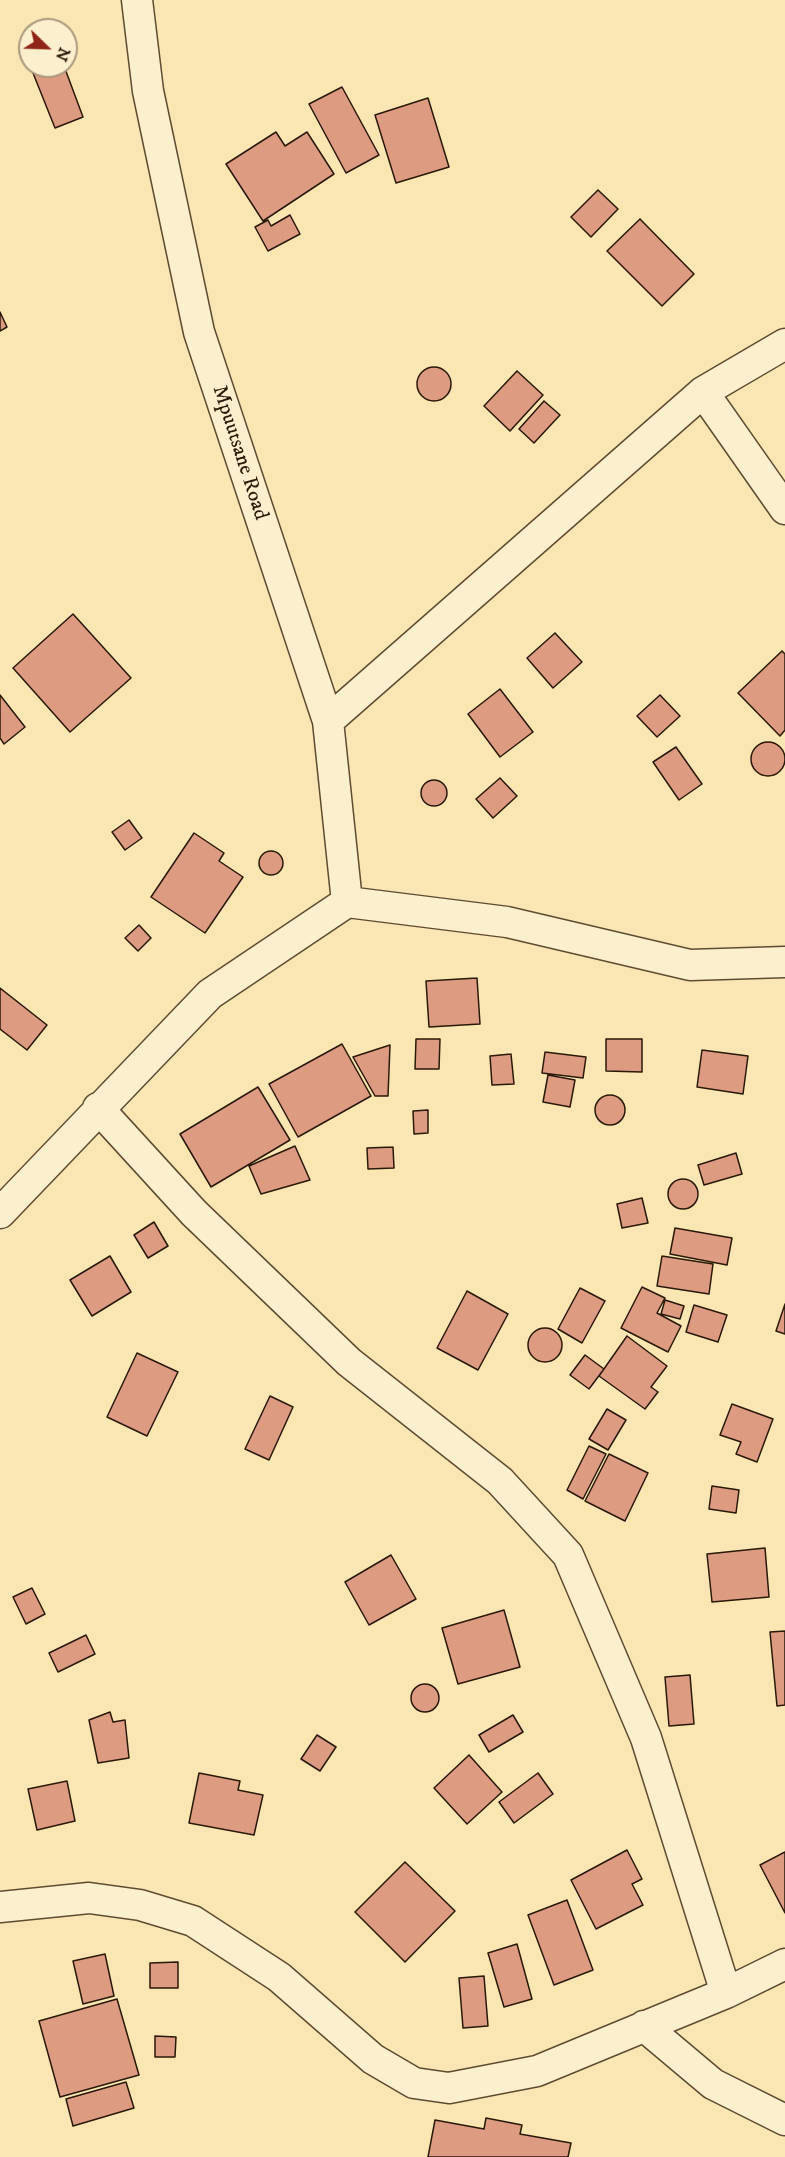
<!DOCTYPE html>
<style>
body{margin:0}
#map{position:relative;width:785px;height:2157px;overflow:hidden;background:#fae6b3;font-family:"IM FELL DW Pica",serif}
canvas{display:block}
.north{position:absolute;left:18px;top:18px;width:60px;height:60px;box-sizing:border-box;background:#fcefce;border:2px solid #a8997e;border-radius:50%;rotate:113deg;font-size:16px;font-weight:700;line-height:24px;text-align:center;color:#291907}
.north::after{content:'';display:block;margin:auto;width:21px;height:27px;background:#8f2418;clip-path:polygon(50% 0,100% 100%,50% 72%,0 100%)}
</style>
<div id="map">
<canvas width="785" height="2157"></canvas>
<div class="north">N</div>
</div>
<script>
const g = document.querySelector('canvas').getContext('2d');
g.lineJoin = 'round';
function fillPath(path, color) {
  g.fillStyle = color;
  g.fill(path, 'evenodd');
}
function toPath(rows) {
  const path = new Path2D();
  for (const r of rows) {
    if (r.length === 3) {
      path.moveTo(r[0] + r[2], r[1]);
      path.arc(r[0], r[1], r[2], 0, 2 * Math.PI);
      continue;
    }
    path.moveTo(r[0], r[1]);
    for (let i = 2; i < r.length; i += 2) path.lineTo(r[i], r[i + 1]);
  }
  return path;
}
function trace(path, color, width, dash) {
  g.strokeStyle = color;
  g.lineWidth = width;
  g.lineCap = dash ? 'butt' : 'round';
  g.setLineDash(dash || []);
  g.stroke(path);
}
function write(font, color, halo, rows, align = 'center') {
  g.font = font + ' "IM FELL DW Pica",serif';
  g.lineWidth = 4.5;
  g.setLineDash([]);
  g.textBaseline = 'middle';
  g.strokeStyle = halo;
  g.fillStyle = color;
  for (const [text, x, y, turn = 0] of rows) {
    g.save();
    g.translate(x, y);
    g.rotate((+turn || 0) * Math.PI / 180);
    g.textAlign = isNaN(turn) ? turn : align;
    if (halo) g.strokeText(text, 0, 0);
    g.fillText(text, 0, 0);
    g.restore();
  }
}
const building = toPath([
 [36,66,64,66,83,117,55,128,31,68,36,66],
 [342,87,379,155,346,173,309,104,342,87],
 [428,98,449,167,396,183,375,115,428,98],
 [276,132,285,146,307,132,334,174,263,221,226,164,276,132],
 [598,190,618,209,591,237,571,217,598,190],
 [290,215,300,234,268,251,255,227,268,220,271,226,290,215],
 [640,219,694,274,662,306,607,251,640,219],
 [0,312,7,327,0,331,0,312],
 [434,384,17],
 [517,371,543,395,510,431,484,406,517,371],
 [544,401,560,415,534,443,519,429,544,401],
 [73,614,131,678,70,732,13,668,73,614],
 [555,633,582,662,553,688,527,658,555,633],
 [782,651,785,654,785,730,780,736,738,693,782,651],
 [500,689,533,732,500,757,468,714,500,689],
 [0,695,25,727,4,744,0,738,0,695],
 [660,695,680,716,657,737,637,716,660,695],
 [768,759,17],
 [676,747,702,784,679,800,653,762,676,747],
 [500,778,517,796,493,818,476,799,500,778],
 [434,793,13],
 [129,820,142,838,125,850,112,832,129,820],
 [194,833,224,853,219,861,243,877,205,933,151,897,194,833],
 [271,863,12],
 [139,925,151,938,138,951,125,938,139,925],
 [477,978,480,1024,429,1027,426,981,477,978],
 [0,988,47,1025,27,1050,0,1029,0,988],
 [416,1039,440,1039,439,1069,415,1069,416,1039],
 [606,1039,642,1039,642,1072,606,1071,606,1039],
 [342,1044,371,1096,298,1137,269,1084,342,1044],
 [390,1045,388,1096,375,1096,353,1057,390,1045],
 [702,1050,748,1056,743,1094,697,1087,702,1050],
 [545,1052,586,1057,583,1078,542,1073,545,1052],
 [511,1054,514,1084,492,1085,490,1056,511,1054],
 [548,1075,575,1080,570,1107,543,1102,548,1075],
 [258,1087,290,1140,211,1187,180,1134,258,1087],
 [610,1110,15],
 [428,1110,428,1133,414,1134,413,1111,428,1110],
 [295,1146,310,1180,261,1194,249,1166,295,1146],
 [393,1147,394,1168,368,1169,367,1148,393,1147],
 [736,1153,742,1174,704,1185,698,1165,736,1153],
 [683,1194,15],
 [642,1198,648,1223,622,1228,617,1204,642,1198],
 [154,1222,168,1246,148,1258,134,1235,154,1222],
 [675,1228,732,1238,727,1265,670,1254,675,1228],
 [110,1256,131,1292,92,1316,70,1280,110,1256],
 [662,1256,713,1264,709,1294,657,1286,662,1256],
 [642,1287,665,1298,657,1313,681,1326,668,1352,621,1328,642,1287],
 [580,1288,605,1301,582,1343,558,1329,580,1288],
 [467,1291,508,1314,478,1370,437,1348,467,1291],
 [665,1300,684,1306,680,1319,661,1314,665,1300],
 [785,1304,785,1334,776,1331,785,1304],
 [694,1305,727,1315,718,1342,686,1332,694,1305],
 [545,1345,17],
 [627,1336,667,1366,651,1387,658,1392,645,1409,599,1376,627,1336],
 [137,1353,178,1372,147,1436,107,1417,137,1353],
 [585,1355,604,1369,589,1389,570,1375,585,1355],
 [270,1396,293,1407,269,1460,245,1449,270,1396],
 [732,1404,773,1419,757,1462,736,1454,741,1442,720,1435,732,1404],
 [607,1409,626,1420,608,1450,589,1439,607,1409],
 [589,1446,606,1454,583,1499,567,1490,589,1446],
 [609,1454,648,1473,625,1521,585,1501,609,1454],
 [712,1486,739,1490,736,1513,709,1509,712,1486],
 [765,1548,769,1597,712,1602,707,1554,765,1548],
 [391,1555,416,1599,369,1625,345,1582,391,1555],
 [32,1588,45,1614,26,1624,13,1597,32,1588],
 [504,1610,520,1667,458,1684,442,1628,504,1610],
 [785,1631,785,1705,777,1706,770,1632,785,1631],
 [86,1635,95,1654,58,1672,49,1653,86,1635],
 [690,1675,694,1724,669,1726,665,1677,690,1675],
 [425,1698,14],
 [110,1712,113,1722,125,1720,129,1758,98,1763,89,1720,110,1712],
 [513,1715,523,1732,489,1752,479,1735,513,1715],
 [317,1735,336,1747,320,1771,301,1759,317,1735],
 [469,1755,502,1792,467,1824,434,1788,469,1755],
 [199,1773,240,1781,238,1790,263,1795,254,1835,189,1823,199,1773],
 [538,1773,553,1794,514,1823,499,1802,538,1773],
 [67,1781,75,1821,37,1830,28,1789,67,1781],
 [627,1850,642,1879,632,1884,643,1905,596,1929,571,1880,627,1850],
 [785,1852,785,1913,760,1865,785,1852],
 [405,1862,455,1911,405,1962,355,1912,405,1862],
 [567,1900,593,1970,554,1985,528,1915,567,1900],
 [517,1944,532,1999,504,2007,488,1953,517,1944],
 [105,1954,114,1996,83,2004,73,1961,105,1954],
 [178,1962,178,1988,150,1988,150,1963,178,1962],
 [484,1976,488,2026,463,2028,459,1978,484,1976],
 [117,1999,139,2075,60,2097,39,2021,117,1999],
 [155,2036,176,2037,175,2057,155,2057,155,2036],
 [126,2082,134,2108,73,2126,66,2099,126,2082],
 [486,2118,522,2125,520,2134,571,2143,568,2157,428,2157,435,2120,484,2129,486,2118]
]);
fillPath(building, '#dd9b82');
trace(building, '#291907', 1.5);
const minor = toPath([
 [137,0,148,91,199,332,328,721,347,902],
 [703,392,785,509],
 [328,721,703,392,785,344],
 [98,1108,194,1213,349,1362,500,1481,568,1555,646,1738,726,1993],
 [0,1213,210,994,347,902,507,922,690,965,785,962],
 [0,1907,89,1898,140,1905,193,1921,279,1977,373,2059,414,2083,449,2088,537,2071,726,1993,785,1964],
 [644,2026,713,2084,785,2120]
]);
trace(minor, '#5d4c32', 33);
trace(minor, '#fcefce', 30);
write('21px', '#291907', '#fcefce', [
 ["Mpuutsane Road",239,453,72]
]);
</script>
